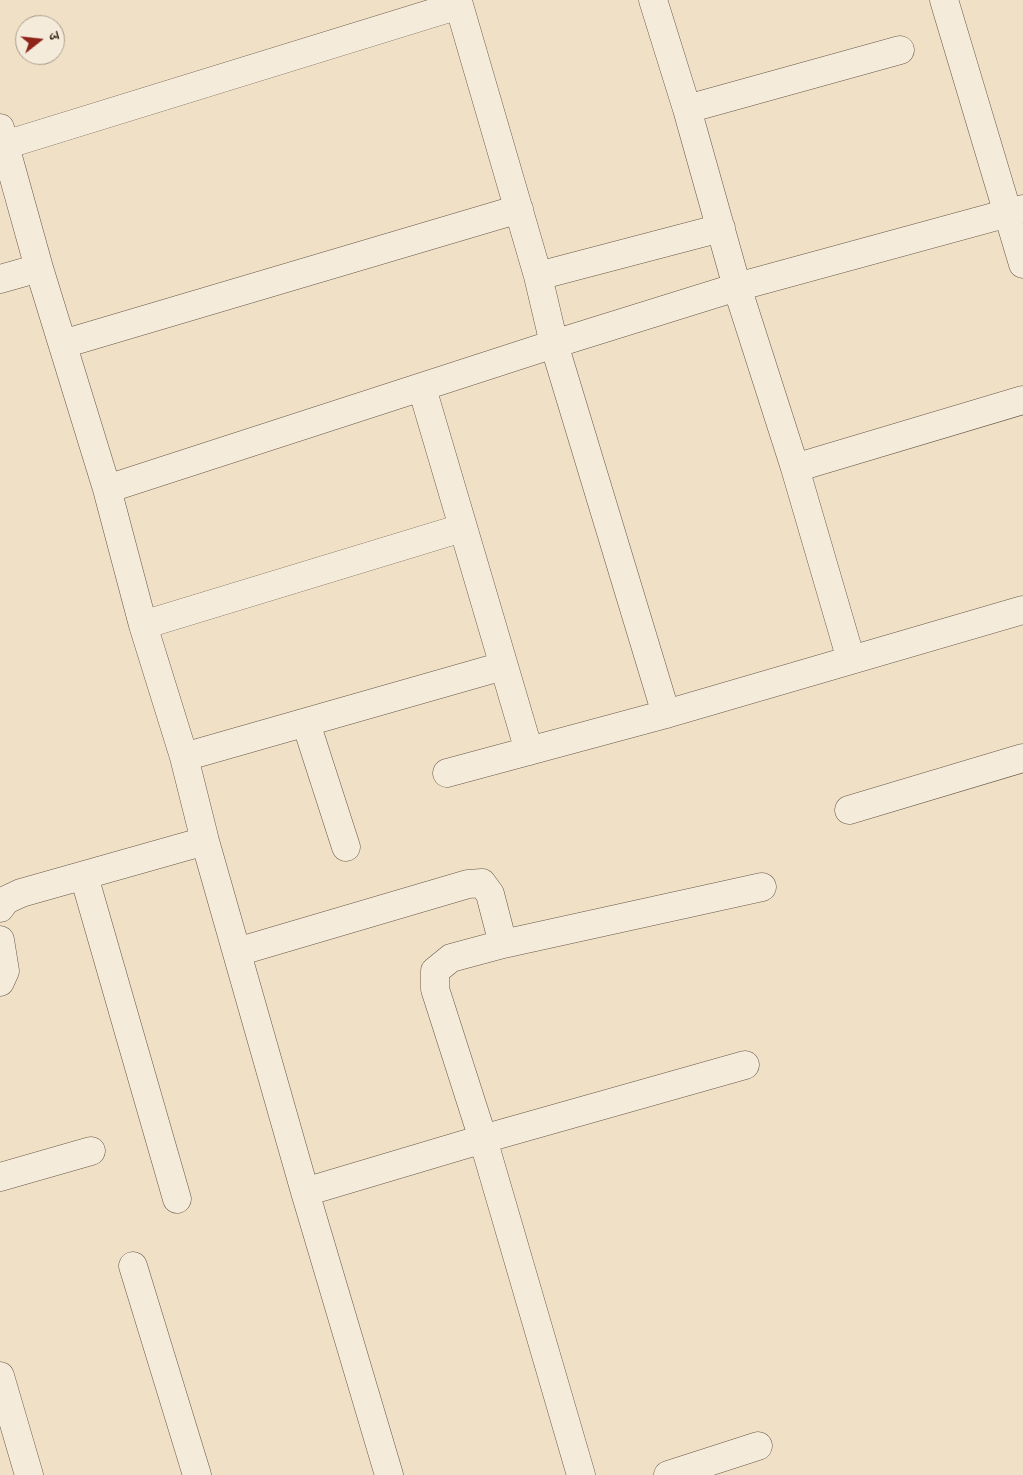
<!DOCTYPE html>
<meta charset="utf-8">
<style>
body{margin:0}
#map{position:relative;width:1023px;height:1475px;overflow:hidden;background:#f0e0c6;font-family:"IM FELL Great Primer","Noto Serif Devanagari",serif}
canvas{display:block}
.north{position:absolute;left:15px;top:15px;width:50px;height:50px;box-sizing:border-box;background:#f5ebda;border:1px solid #a99d8f;border-radius:50%;rotate:74deg;font-size:14px;font-weight:700;line-height:20px;text-align:center;color:#38291e}
.north::after{content:'';display:block;margin:auto;width:18px;height:22px;background:#8f2418;clip-path:polygon(50% 0,100% 100%,50% 72%,0 100%)}
</style>
<div id="map">
<canvas width="1023" height="1475"></canvas>
<div class="north">उ</div>
</div>
<script>
const g = document.querySelector('canvas').getContext('2d');
g.lineJoin = 'round';
function toPath(rows) {
  const path = new Path2D();
  for (const r of rows) {
    path.moveTo(r[0], r[1]);
    for (let i = 2; i < r.length; i += 2) path.lineTo(r[i], r[i + 1]);
  }
  return path;
}
function trace(path, color, width, dash) {
  g.strokeStyle = color;
  g.lineWidth = width;
  g.lineCap = dash ? 'butt' : 'round';
  g.setLineDash(dash || []);
  g.stroke(path);
}
const street = toPath([
 [653,0,687,109,737,287,795,468,851,660],
 [944,0,1023,264],
 [687,109,900,50],
 [0,128,39,268,107,489,143,625,184,757,205,841,305,1192,389,1475],
 [5,145,459,5,538,276,554,344,666,714],
 [538,276,721,228],
 [0,279,39,268],
 [63,344,519,209],
 [422,388,529,751],
 [795,468,1023,400],
 [107,489,554,344,737,287,1023,209],
 [143,625,462,528],
 [306,723,346,847],
 [184,757,503,666],
 [447,773,666,714,1023,610],
 [849,810,1023,758],
 [84,876,177,1199],
 [0,908,6,900,21,893,205,841],
 [0,940,5,971,0,982],
 [237,952,468,884,482,883,490,894,503,944],
 [0,1177,91,1151],
 [305,1192,483,1139,745,1065],
 [133,1266,197,1475],
 [0,1376,29,1475],
 [581,1475,483,1139,435,989,435,971,451,958,503,944,762,887],
 [668,1475,758,1446]
]);
trace(street, '#665748', 29);
trace(street, '#f5ebda', 28);
</script>
